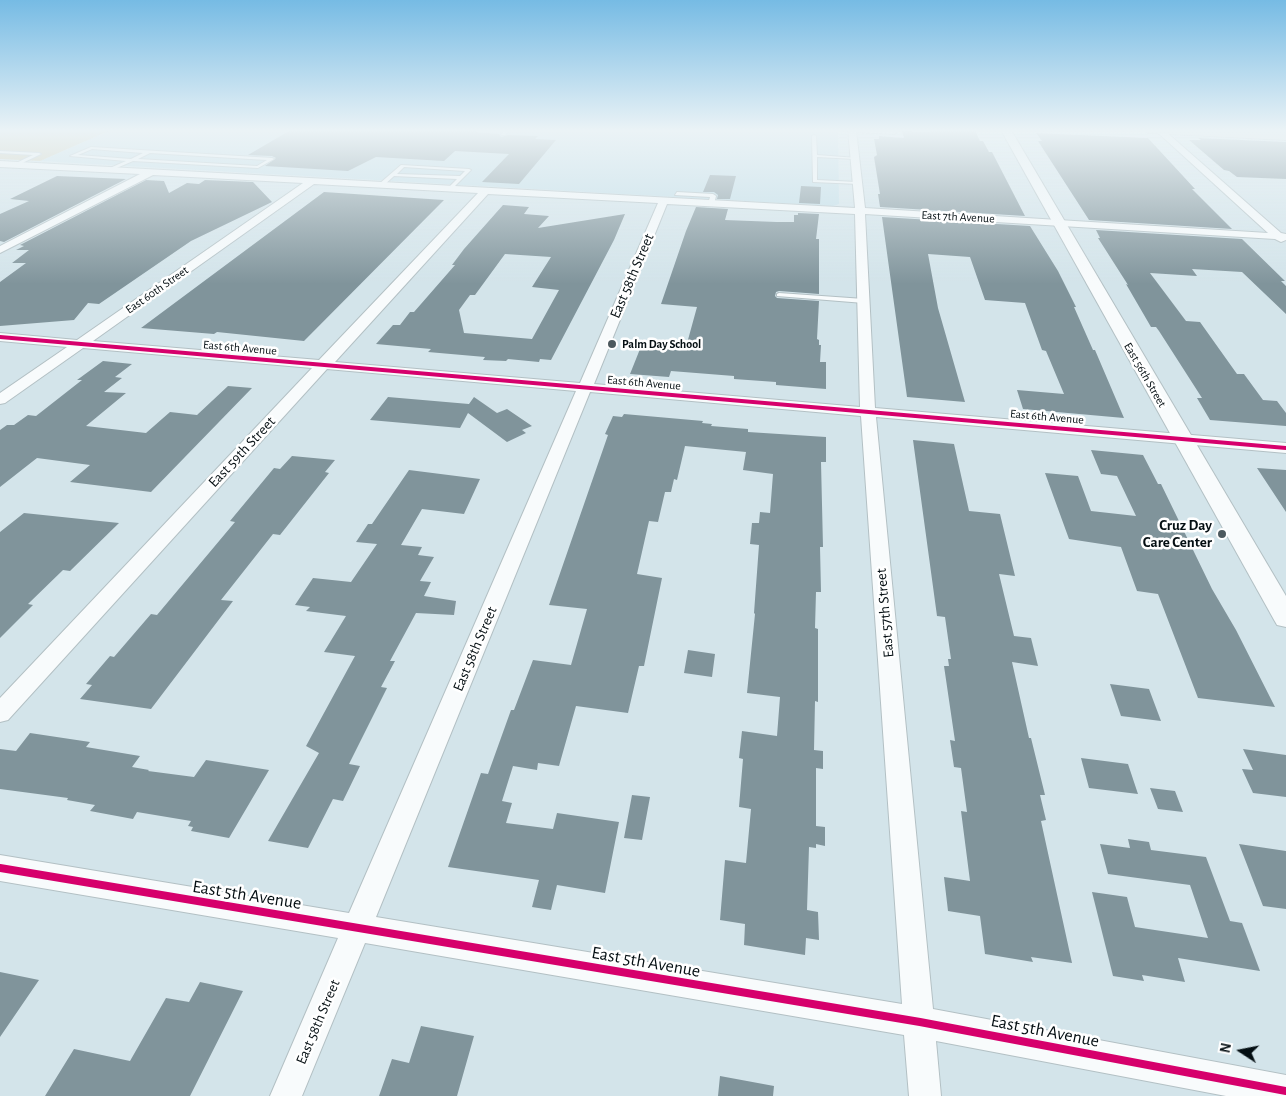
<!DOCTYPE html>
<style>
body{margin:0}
#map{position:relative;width:1286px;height:1096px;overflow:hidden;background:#d3e4ea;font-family:"Alegreya Sans",sans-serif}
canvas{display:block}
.north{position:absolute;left:1216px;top:1026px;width:50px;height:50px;-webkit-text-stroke:4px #fff;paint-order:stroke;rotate:281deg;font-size:14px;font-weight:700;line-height:20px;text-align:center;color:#040e12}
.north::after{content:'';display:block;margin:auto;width:18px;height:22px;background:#040e12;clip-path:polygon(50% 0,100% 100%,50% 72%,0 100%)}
</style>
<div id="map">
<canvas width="1286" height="1096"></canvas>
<div class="north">N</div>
</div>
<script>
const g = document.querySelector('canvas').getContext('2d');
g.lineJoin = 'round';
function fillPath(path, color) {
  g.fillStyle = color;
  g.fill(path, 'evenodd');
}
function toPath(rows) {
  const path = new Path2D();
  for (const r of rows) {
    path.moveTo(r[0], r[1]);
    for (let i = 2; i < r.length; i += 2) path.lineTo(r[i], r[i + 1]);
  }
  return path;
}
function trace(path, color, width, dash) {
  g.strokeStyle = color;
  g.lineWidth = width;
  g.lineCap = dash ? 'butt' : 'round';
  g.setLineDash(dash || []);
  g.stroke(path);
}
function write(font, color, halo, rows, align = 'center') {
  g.font = font + ' "Alegreya Sans",sans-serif';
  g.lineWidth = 5;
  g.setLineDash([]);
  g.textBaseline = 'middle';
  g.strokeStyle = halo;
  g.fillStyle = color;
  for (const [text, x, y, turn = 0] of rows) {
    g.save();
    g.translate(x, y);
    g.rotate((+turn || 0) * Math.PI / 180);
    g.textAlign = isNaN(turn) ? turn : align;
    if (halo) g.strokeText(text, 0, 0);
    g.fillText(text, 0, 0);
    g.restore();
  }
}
fillPath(toPath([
 [111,130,838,130,839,204,833,206,40,161]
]), '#c0dde7');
fillPath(toPath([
 [0,130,111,130,40,161,0,159]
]), '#ccc5a4');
fillPath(toPath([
 [297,130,478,130,476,132,499,134,501,137,508,135,538,136,535,139,556,140,519,184,482,182,509,154,455,151,444,161,376,157,348,171,265,166,276,158,272,156,248,155,289,131],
 [929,130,975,130,980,141,983,141,989,152,992,152,1025,216,880,207,878,194,880,194,874,157,877,155,874,139,879,139,879,136,904,138,902,131,930,132],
 [1036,133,1148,138,1195,189,1192,189,1232,229,1089,220,1038,141,1042,141],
 [1198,138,1286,142,1286,179,1237,177,1229,171,1224,170,1189,140,1201,140],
 [710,175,736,176,730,199,717,199,718,195,714,192,703,192],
 [57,176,126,179,4,242,0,241,0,214,29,201,10,199],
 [146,180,164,181,169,193,187,183,199,184,205,180,253,182,272,202,191,241,99,304,88,303,74,320,0,326,0,282,26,263,12,263,29,250,16,250,24,246,20,245],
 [801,186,821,187,820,204,799,203],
 [324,192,444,200,304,341,217,332,214,334,141,328],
 [503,205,529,207,524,214,549,216,538,228,625,214,614,240,551,360,540,359,539,362,508,359,506,361,483,360,485,357,428,352,431,349,376,344,393,325,400,325,410,312,414,312,455,265,452,265,464,249],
 [505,254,551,257,532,287,559,290,532,339,464,333,459,310,470,295,475,295],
 [696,207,728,209,725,220,777,222,794,222,794,215,798,215,798,213,819,214,816,239,819,239,819,294,779,291,776,292,775,296,777,298,819,301,817,339,819,340,819,345,821,345,820,362,826,362,826,389,776,385,776,382,734,379,734,376,671,371,669,377,630,374,642,344,686,347,697,307,661,304,686,231],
 [882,217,1030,226,1058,271,1076,307,1074,307,1093,350,1095,350,1124,418,1023,409,1017,390,1064,394,1046,351,1042,350,1025,303,985,300,970,257,928,254,938,308,965,402,907,397],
 [1096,230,1242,239,1285,281,1281,281,1286,286,1286,314,1242,272,1192,269,1197,276,1150,273,1186,321,1200,322,1237,374,1244,374,1263,400,1277,401,1286,413,1286,426,1210,420,1197,398,1202,398,1159,331,1156,327,1151,327,1126,284,1128,285,1098,238,1100,238],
 [103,361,132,364,115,377,122,378,104,392,126,393,86,426,146,433,170,412,197,415,228,386,252,388,151,492,70,482,90,465,37,458,0,487,0,430,7,425,14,425,28,415,36,416,82,380,77,380],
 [388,397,469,404,474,397,497,413,507,409,532,426,522,430,526,433,507,442,468,413,460,428,370,420],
 [624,414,703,421,702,423,712,424,711,426,748,429,748,432,826,437,826,462,821,462,823,547,820,547,821,592,816,592,815,628,818,629,818,702,815,701,814,750,823,751,823,769,816,768,816,826,825,827,825,846,816,844,816,848,809,847,807,910,818,912,819,940,806,938,805,955,744,945,745,924,720,920,725,860,746,863,751,809,739,807,743,759,739,758,742,731,777,736,780,697,747,693,755,614,754,613,759,545,750,544,752,523,759,523,760,512,770,513,773,474,743,470,746,452,685,446,677,480,674,479,671,492,665,492,658,522,649,521,637,574,662,578,644,666,639,666,628,713,576,706,559,766,538,763,537,770,513,766,502,801,512,803,506,823,553,829,557,813,619,822,605,893,557,885,551,910,532,907,539,880,448,867,481,773,488,774,511,710,514,710,533,660,571,665,587,609,549,605,608,435,605,434,613,416,622,417],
 [913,440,954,444,969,511,1000,514,1015,576,999,574,1014,636,1031,638,1038,666,1012,662,1029,738,1031,738,1045,795,1040,795,1046,820,1041,821,1072,963,1031,957,1033,962,985,954,980,916,948,911,944,877,970,881,961,811,967,812,961,768,954,767,950,740,955,741,944,666,949,666,948,659,951,659,945,617,937,616],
 [1091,450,1143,455,1158,484,1161,484,1212,589,1236,630,1275,707,1198,698,1158,594,1137,591,1121,547,1069,539,1045,473,1078,476,1091,511,1136,516,1117,476,1101,474],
 [292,456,335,460,325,472,329,473,280,535,273,534,221,600,233,601,151,709,80,699,92,685,86,684,110,656,114,657,151,614,157,615,235,522,230,521,274,468,280,469],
 [1257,468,1286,470,1286,512],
 [409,470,480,479,464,514,422,509,401,545,422,547,418,555,434,557,420,581,431,582,424,596,456,601,454,615,416,613,390,661,395,661,381,687,387,688,349,764,360,766,343,801,333,799,308,848,268,841,319,753,306,746,355,656,324,652,346,616,306,611,310,607,295,605,313,578,351,582,377,544,356,542,368,524,372,524],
 [24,513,119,523,70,571,63,570,28,604,33,605,0,638,0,532],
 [688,650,715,654,712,677,684,673],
 [1110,684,1149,689,1161,721,1121,716],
 [30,733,90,742,86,747,140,756,132,767,149,770,148,771,194,777,206,760,269,770,229,838,191,831,193,827,188,826,191,821,137,812,133,819,90,811,95,805,67,800,68,798,0,789,0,749,16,751],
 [1243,749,1286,755,1286,797,1253,793,1242,769,1253,770],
 [1081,758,1128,764,1138,794,1089,788],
 [1150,788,1175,791,1183,812,1158,809],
 [632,795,650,797,642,840,624,838],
 [1128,839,1149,842,1151,850,1206,857,1230,921,1242,923,1260,971,1178,958,1185,982,1142,975,1144,981,1113,976,1092,892,1127,897,1135,927,1208,938,1190,885,1108,874,1100,844,1130,848],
 [1239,844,1286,851,1286,909,1263,906],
 [0,972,39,980,0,1037],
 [200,982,243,991,190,1096,45,1096,74,1049,130,1061,166,998,189,1002],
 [421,1026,474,1036,457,1096,379,1096,392,1059,409,1063],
 [720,1076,774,1086,773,1096,718,1096]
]), '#80949b');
const service = toPath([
 [504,130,509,130,505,135,501,135,504,130],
 [850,130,894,132,896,133,894,134,852,132,850,130],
 [814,135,816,136,817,155,857,158,855,159,817,157,817,180,857,182,859,184,813,182,812,136,814,135],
 [91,147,272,158,274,159,258,168,133,161,112,170,110,168,126,161,70,156,91,147],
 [92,149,143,153,131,159,78,155,92,149],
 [150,153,267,160,257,166,138,159,150,153],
 [0,151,39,153,41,154,16,166,14,164,33,155,0,153,0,151],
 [401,165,469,169,471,170,450,191,447,189,457,179,394,176,383,186,379,186,379,184,401,165],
 [404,167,465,171,460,176,397,174,404,167],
 [677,192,713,194,716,196,714,204,711,206,708,204,710,197,675,195,677,192],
 [779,293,864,299,867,301,864,303,777,296,777,294,779,293]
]);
const minor = toPath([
 [848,130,856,130,865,208,1268,233,1155,130,1164,130,1281,233,1286,234,1286,240,1281,242,1275,239,865,214,875,408,1286,443,1286,453,876,417,933,1009,1286,1075,1286,1096,1226,1096,936,1041,941,1096,909,1096,904,1035,365,943,302,1096,270,1096,338,938,0,881,0,855,349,913,576,391,327,369,8,720,0,722,0,698,312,368,83,348,5,403,0,404,0,393,67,347,0,341,0,333,77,340,303,183,153,175,0,253,0,246,140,174,0,167,0,161,855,208,848,130],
 [314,184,478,193,319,360,93,341,314,184],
 [488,194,658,203,580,383,335,362,488,194],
 [667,204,855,214,860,407,594,384,667,204],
 [590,392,861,416,902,1004,376,917,590,392]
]);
const tertiary = toPath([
 [1001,130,1011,130,1286,596,1286,627,1277,625,1273,618,1001,130]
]);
const primary = toPath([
 [1143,130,1286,132,1286,140,1149,133,1143,130]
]);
trace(service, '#b3c0c4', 2);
trace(minor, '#b3c0c4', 2);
trace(tertiary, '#b3c0c4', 2);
trace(primary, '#b8c1c4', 2);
fillPath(service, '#f8fbfc');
fillPath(minor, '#f8fbfc');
fillPath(tertiary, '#f8fbfc');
fillPath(primary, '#e6e5e0');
trace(toPath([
 [0,337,1286,448]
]), '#d6006c', 4);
trace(toPath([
 [0,868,920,1022,1286,1091]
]), '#d6006c', 8);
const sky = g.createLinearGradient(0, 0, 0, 284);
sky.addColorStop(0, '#76bbe4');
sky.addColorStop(0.46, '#ebf3f6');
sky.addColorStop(1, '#ebf3f600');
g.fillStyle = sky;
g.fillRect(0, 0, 1286, 284);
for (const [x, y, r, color] of [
 [612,344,5,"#4c595e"],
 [1222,534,5,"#4c595e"]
]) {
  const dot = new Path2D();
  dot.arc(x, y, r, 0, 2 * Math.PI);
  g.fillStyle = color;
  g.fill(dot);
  trace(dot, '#fff', 2);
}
write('12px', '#040e12', '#fff', [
 ["East 7th Avenue",958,217,3],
 ["East 60th Street",157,290,-35],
 ["East 6th Avenue",240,348,5],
 ["East 56th Street",1145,375,60],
 ["East 6th Avenue",644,383,5],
 ["East 6th Avenue",1047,417,5]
]);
write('bold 12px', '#040e12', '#fff', [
 ["Palm Day School",622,344]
], 'left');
write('15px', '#040e12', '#fff', [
 ["East 58th Street",632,276,-67],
 ["East 59th Street",242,452,-47],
 ["East 57th Street",885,613,-95],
 ["East 58th Street",475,649,-67],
 ["East 58th Street",318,1022,-67]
]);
write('bold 15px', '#040e12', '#fff', [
 ["Cruz Day",1212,525],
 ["Care Center",1212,542]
], 'right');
write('18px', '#040e12', '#fff', [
 ["East 5th Avenue",247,895,9],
 ["East 5th Avenue",646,962,10],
 ["East 5th Avenue",1045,1031,11]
]);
</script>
